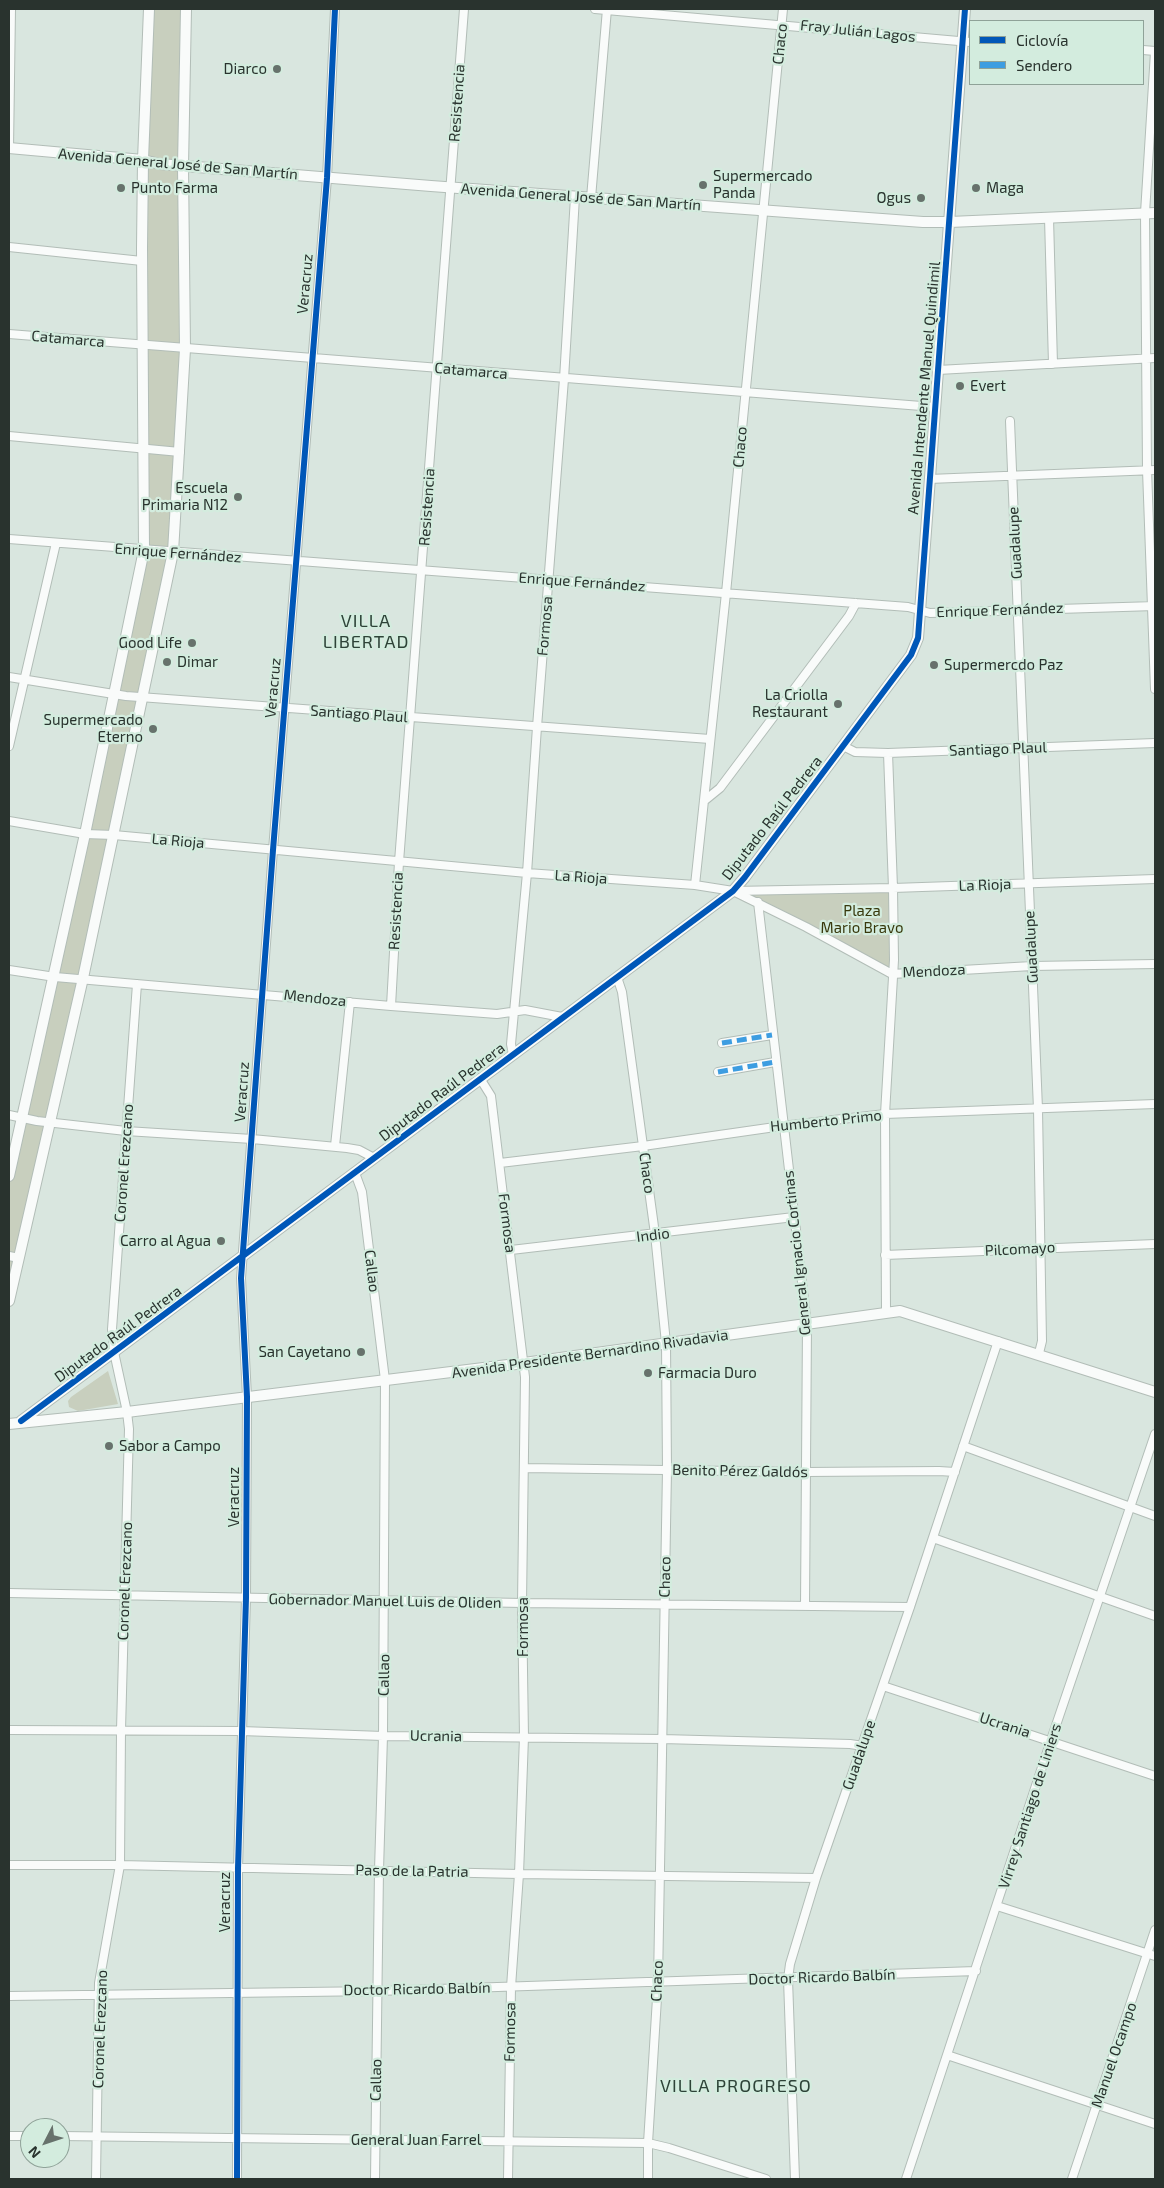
<!DOCTYPE html>
<meta charset="utf-8">
<style>
body{margin:0}
#map{position:relative;width:1164px;height:2188px;overflow:hidden;background:#d9e6df;font-family:"Exo 2",sans-serif}
canvas{display:block}
.frame{position:absolute;inset:0;border:10px solid #29332e;pointer-events:none}
.legend{position:absolute;left:969px;top:20px;width:175px;height:65px;box-sizing:border-box;background:#d3ecde;border:1px solid #8fa298;margin:0;padding:6px 9px;list-style:none;font-size:15px;color:#29332e}
.legend li{display:flex;align-items:center;gap:10px;height:25px}
.legend b{width:25px;border:1px solid #8fa298}
.north{position:absolute;left:20px;top:2118px;width:50px;height:50px;box-sizing:border-box;background:#d3ecde;border:1px solid #8fa298;border-radius:50%;rotate:229deg;font-size:14px;font-weight:700;line-height:20px;text-align:center;color:#29332e}
.north::after{content:'';display:block;margin:auto;width:18px;height:22px;background:#67726c;clip-path:polygon(50% 0,100% 100%,50% 72%,0 100%)}
</style>
<div id="map">
<canvas width="1164" height="2188"></canvas>
<div class="frame"></div>
<ul class="legend">
<li><b style="height:6px;background:#0057b8"></b>Ciclovía</li>
<li><b style="height:6px;background:#3d9de1"></b>Sendero</li>
</ul>
<div class="north">N</div>
</div>
<script>
const g = document.querySelector('canvas').getContext('2d');
g.lineJoin = 'round';
function fillPath(path, color) {
  g.fillStyle = color;
  g.fill(path, 'evenodd');
}
function toPath(rows) {
  const path = new Path2D();
  for (const r of rows) {
    path.moveTo(r[0], r[1]);
    for (let i = 2; i < r.length; i += 2) path.lineTo(r[i], r[i + 1]);
  }
  return path;
}
function trace(path, color, width, dash) {
  g.strokeStyle = color;
  g.lineWidth = width;
  g.lineCap = dash ? 'butt' : 'round';
  g.setLineDash(dash || []);
  g.stroke(path);
}
function write(font, color, halo, rows, align = 'center') {
  g.font = font + ' "Exo 2",sans-serif';
  g.lineWidth = 4.5;
  g.setLineDash([]);
  g.textBaseline = 'middle';
  g.strokeStyle = halo;
  g.fillStyle = color;
  for (const [text, x, y, turn = 0] of rows) {
    g.save();
    g.translate(x, y);
    g.rotate((+turn || 0) * Math.PI / 180);
    g.textAlign = isNaN(turn) ? turn : align;
    if (halo) g.strokeText(text, 0, 0);
    g.fillText(text, 0, 0);
    g.restore();
  }
}
fillPath(toPath([
 [149,9,186,9,185,349,173,552,9,1301,9,1176,144,550],
 [893,888,892,974,733,891],
 [108,1371,118,1404,78,1411,69,1407,68,1401,71,1397]
]), '#c8cfbe');
const street = toPath([
 [595,9,970,42],
 [1143,50,1155,51],
 [1155,52,1145,213,1147,470,1155,689],
 [9,148,11,9],
 [591,198,607,9],
 [1049,218,1053,364],
 [9,247,142,261],
 [9,334,934,407],
 [938,370,1155,358],
 [1010,421,1038,1109,1042,1341,1039,1353],
 [9,436,180,452],
 [929,479,1155,470],
 [9,539,908,607,930,613,1155,606],
 [9,677,126,696,710,739],
 [9,746,56,543],
 [843,746,855,752,888,753,1155,743],
 [704,801,720,788,849,616,856,603],
 [9,821,85,834,114,835,527,873,695,885,733,891,893,888,1155,879],
 [695,885,726,593,783,9],
 [735,892,806,927,892,974,1032,966,1155,964],
 [758,902,807,1325,805,1606],
 [9,970,55,977,391,1006,497,1014,525,1010,562,1017],
 [617,977,622,992,655,1234,666,1343,667,1470,658,1982,648,2143,648,2179],
 [391,1006,399,862,464,9],
 [722,1043,772,1035],
 [513,1055,511,1044,527,873,537,727,564,379,575,197],
 [718,1072,775,1062],
 [481,1080,491,1096,525,1377,522,1603,524,1737,519,1874,511,1987,508,2179],
 [9,1115,37,1121,126,1131,252,1139,347,1148,359,1150,374,1158],
 [335,1146,350,1002],
 [500,1163,643,1146,782,1126,885,1114,1155,1104],
 [355,1173,362,1192,385,1380,383,1736,379,1870,375,2179],
 [511,1250,794,1217],
 [885,1255,1155,1244],
 [9,1256,19,1258],
 [886,1311,885,1114,894,960,893,888,888,753],
 [963,1446,1155,1516],
 [525,1468,806,1472,939,1471,955,1472],
 [933,1538,1155,1616],
 [9,1593,522,1603,910,1607],
 [883,1686,1155,1776],
 [9,1730,241,1731,383,1736,662,1739,850,1744,863,1746],
 [9,1865,120,1865,519,1874,816,1878],
 [997,1906,1155,1956],
 [9,1996,378,1991,976,1971],
 [947,2055,1155,2124],
 [9,2136,30,2136],
 [60,2136,648,2143,669,2148,766,2179],
 [96,2179,99,1983,120,1865,121,1730,129,1429,127,1412,114,1352,112,1329,137,984],
 [237,2179,238,1868,246,1598,247,1397,241,1278,273,850,327,178,335,9],
 [795,2179,788,1979,790,1964,816,1878,910,1607,998,1341],
 [906,2179,1051,1740,1155,1434],
 [1072,2179,1155,1930]
]);
const secondary = toPath([
 [9,148,143,160,160,164,431,186,923,222,950,222,1155,213],
 [9,1176,85,834,144,550,142,248,143,160,149,9],
 [9,1301,83,978,173,552,185,349,183,166,186,9],
 [21,1421,733,891,745,877,911,655,918,638,965,9],
 [9,1424,127,1412,524,1363,900,1311,1155,1392]
]);
trace(street, '#b2bdb7', 10);
trace(secondary, '#b2bdb7', 12);
trace(street, '#f9fbfa', 8);
trace(secondary, '#f9fbfa', 10);
trace(toPath([
 [722,1043,772,1035],
 [718,1072,775,1062]
]), '#3d9de1', 5, [10, 5]);
trace(toPath([
 [21,1421,733,891,745,877,911,655,918,638,965,9],
 [237,2179,238,1868,246,1598,247,1397,241,1278,273,850,327,178,335,9]
]), '#0057b8', 6);
for (const [x, y, r, color] of [
 [277,69,5,"#67726c"],
 [703,185,5,"#67726c"],
 [121,188,5,"#67726c"],
 [976,188,5,"#67726c"],
 [921,198,5,"#67726c"],
 [960,386,5,"#67726c"],
 [238,497,5,"#67726c"],
 [192,643,5,"#67726c"],
 [167,662,5,"#67726c"],
 [934,665,5,"#67726c"],
 [838,704,5,"#67726c"],
 [153,729,5,"#67726c"],
 [221,1241,5,"#67726c"],
 [361,1352,5,"#67726c"],
 [648,1373,5,"#67726c"],
 [109,1446,5,"#67726c"]
]) {
  const dot = new Path2D();
  dot.arc(x, y, r, 0, 2 * Math.PI);
  g.fillStyle = color;
  g.fill(dot);
  trace(dot, '#d3ecde', 2);
}
write('15px', '#29332e', '#d3ecde', [
 ["Fray Julián Lagos",858,31,6],
 ["Chaco",780,44,-84],
 ["Resistencia",457,103,-86],
 ["Avenida General José de San Martín",178,164,5],
 ["Avenida General José de San Martín",581,197,4],
 ["Veracruz",305,284,-85],
 ["Catamarca",68,339,5],
 ["Catamarca",471,371,5],
 ["Avenida Intendente Manuel Quindimil",924,388,-85],
 ["Chaco",740,447,-85],
 ["Resistencia",427,507,-86],
 ["Guadalupe",1015,543,-93],
 ["Enrique Fernández",178,553,4],
 ["Enrique Fernández",582,582,4],
 ["Enrique Fernández",1000,610,-2],
 ["Formosa",545,626,-85],
 ["Veracruz",273,688,-85],
 ["Santiago Plaul",359,714,4],
 ["Santiago Plaul",998,749,-2],
 ["Diputado Raúl Pedrera",772,818,-52],
 ["La Rioja",178,841,5],
 ["La Rioja",581,877,4],
 ["La Rioja",985,885,-2],
 ["Resistencia",396,911,-87],
 ["Guadalupe",1031,947,-93],
 ["Mendoza",934,971,-3],
 ["Mendoza",315,998,6],
 ["Veracruz",242,1092,-86],
 ["Diputado Raúl Pedrera",442,1092,-37],
 ["Humberto Primo",826,1121,-6],
 ["Coronel Erezcano",124,1163,-86],
 ["Chaco",647,1173,82],
 ["Formosa",507,1223,83],
 ["Indio",653,1235,-7],
 ["Pilcomayo",1020,1249,-3],
 ["General Ignacio Cortinas",797,1253,-96],
 ["Callao",372,1271,83],
 ["Diputado Raúl Pedrera",118,1334,-36],
 ["Avenida Presidente Bernardino Rivadavia",590,1354,-8],
 ["Benito Pérez Galdós",740,1471,1],
 ["Veracruz",234,1497,-90],
 ["Chaco",665,1577,-89],
 ["Coronel Erezcano",125,1581,-88],
 ["Gobernador Manuel Luis de Oliden",385,1601,1],
 ["Formosa",523,1627,-90],
 ["Callao",384,1675,-89],
 ["Ucrania",1005,1725,18],
 ["Ucrania",436,1736,1],
 ["Guadalupe",859,1755,-71],
 ["Virrey Santiago de Liniers",1030,1806,-72],
 ["Paso de la Patria",412,1871,1],
 ["Veracruz",225,1902,-90],
 ["Doctor Ricardo Balbín",822,1977,-2],
 ["Chaco",657,1981,-88],
 ["Doctor Ricardo Balbín",417,1989,-1],
 ["Coronel Erezcano",100,2029,-88],
 ["Formosa",510,2032,-89],
 ["Manuel Ocampo",1114,2055,-71],
 ["Callao",376,2080,-89],
 ["General Juan Farrel",416,2140]
]);
write('15px', '#29332e', '#d3ecde', [
 ["Diarco",267,69],
 ["Supermercado",713,176,"left"],
 ["Panda",713,193,"left"],
 ["Punto Farma",131,188,"left"],
 ["Maga",986,188,"left"],
 ["Ogus",911,198],
 ["Evert",970,386,"left"],
 ["Escuela",228,488],
 ["Primaria N12",228,505],
 ["Good Life",182,643],
 ["Dimar",177,662,"left"],
 ["Supermercdo Paz",944,665,"left"],
 ["La Criolla",828,695],
 ["Restaurant",828,712],
 ["Supermercado",143,720],
 ["Eterno",143,737],
 ["Carro al Agua",211,1241],
 ["San Cayetano",351,1352],
 ["Farmacia Duro",658,1373,"left"],
 ["Sabor a Campo",119,1446,"left"]
], 'right');
write('15px', '#38380c', '#d3ecde', [
 ["Plaza",862,911],
 ["Mario Bravo",862,928]
]);
g.letterSpacing = '1px';
write('18px', '#2e4338', '#d3ecde', [
 ["VILLA",366,621],
 ["LIBERTAD",366,642],
 ["VILLA PROGRESO",736,2086]
]);
g.letterSpacing = '0px';
</script>
